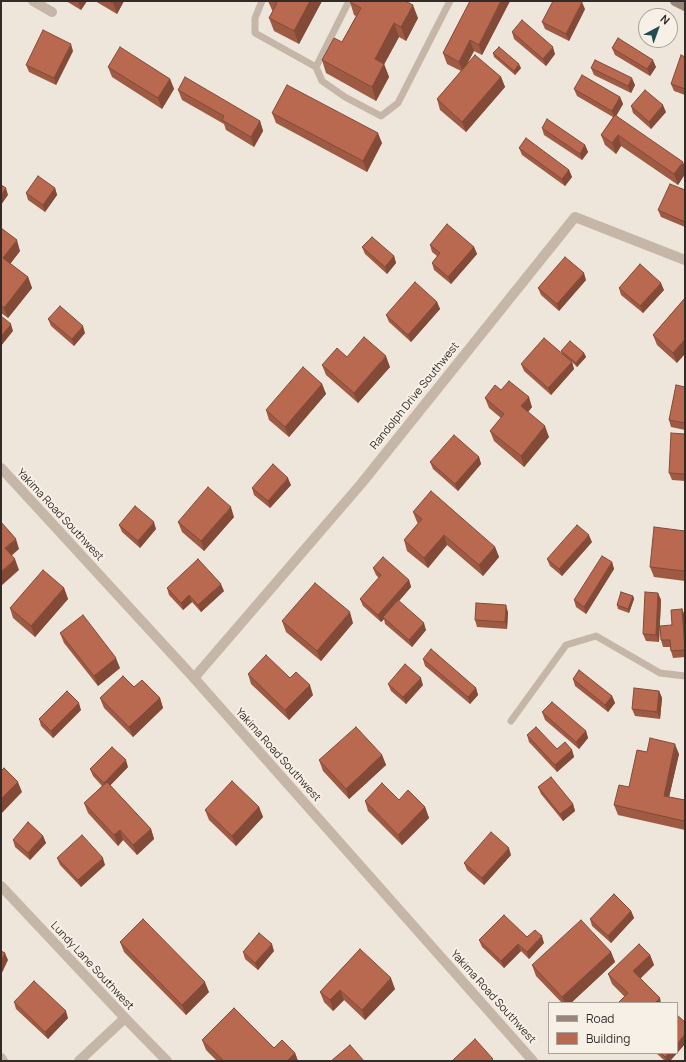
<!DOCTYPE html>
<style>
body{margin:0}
#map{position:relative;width:686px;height:1062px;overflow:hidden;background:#efe6db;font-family:Manrope,sans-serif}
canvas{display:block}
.frame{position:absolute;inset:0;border:2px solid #332b28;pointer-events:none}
.legend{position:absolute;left:548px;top:1002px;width:130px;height:52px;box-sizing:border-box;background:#f7f0e7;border:1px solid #a9a19b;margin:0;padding:5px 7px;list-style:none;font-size:12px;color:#332b28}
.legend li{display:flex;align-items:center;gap:8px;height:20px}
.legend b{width:20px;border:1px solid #a9a19b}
.north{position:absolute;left:638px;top:8px;width:40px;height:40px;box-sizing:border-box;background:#f7f0e7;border:1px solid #a9a19b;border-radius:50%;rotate:41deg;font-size:11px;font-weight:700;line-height:16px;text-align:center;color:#332b28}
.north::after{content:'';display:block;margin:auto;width:14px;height:18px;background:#224d50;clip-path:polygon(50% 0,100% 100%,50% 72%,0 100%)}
</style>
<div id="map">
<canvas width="686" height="1062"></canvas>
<div class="frame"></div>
<ul class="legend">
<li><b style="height:5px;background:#99857a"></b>Road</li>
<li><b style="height:11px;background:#b9694f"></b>Building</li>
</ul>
<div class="north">N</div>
</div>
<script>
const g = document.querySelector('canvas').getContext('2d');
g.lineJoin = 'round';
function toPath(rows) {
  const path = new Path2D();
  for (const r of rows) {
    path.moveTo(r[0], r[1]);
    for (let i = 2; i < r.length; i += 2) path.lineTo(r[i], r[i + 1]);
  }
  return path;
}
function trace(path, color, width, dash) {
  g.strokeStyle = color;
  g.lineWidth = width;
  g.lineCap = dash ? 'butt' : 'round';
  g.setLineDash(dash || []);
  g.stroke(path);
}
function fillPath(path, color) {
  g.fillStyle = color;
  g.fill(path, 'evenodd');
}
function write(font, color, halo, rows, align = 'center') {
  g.font = font + ' Manrope,sans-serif';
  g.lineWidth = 4;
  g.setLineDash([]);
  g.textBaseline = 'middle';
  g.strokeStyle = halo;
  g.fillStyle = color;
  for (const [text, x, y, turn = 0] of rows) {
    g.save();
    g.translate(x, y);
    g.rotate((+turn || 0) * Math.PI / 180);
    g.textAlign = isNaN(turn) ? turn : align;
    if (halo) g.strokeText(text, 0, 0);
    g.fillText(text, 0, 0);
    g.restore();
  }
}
trace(toPath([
 [262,1,255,18,255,33,316,67,322,81,345,97,381,116,398,103,450,1],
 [316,67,349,1],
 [511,721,566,645,596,636,660,673,685,676]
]), '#c5b6a8', 7);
trace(toPath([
 [33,1,52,12],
 [194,678,361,484,575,217,685,260],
 [1,886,125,1018,167,1061],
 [1,1058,3,1061],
 [79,1061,125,1018]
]), '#c5b6a8', 10);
trace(toPath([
 [1,468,194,678,533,1061]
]), '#c5b6a8', 10);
trace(toPath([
 [675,1,685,6]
]), '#99857a', 10);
fillPath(toPath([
 [66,1,87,1,81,10],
 [95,1,124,1,117,14],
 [268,1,322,1,299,44,274,31,269,18,273,11,272,10],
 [470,1,510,1,482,55,474,51,466,65,501,77,505,87,466,132,440,110,437,99,461,71,447,64,443,53],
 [350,2,418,18,406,41,399,37,384,64,389,77,376,101,326,73,322,60,342,42,356,16,354,15],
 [585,9,569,41,545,29,542,22],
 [512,32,555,54,546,66,514,39],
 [612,48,656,67,650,76,615,55],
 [73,51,56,85,29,72,26,65],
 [493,53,521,68,515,75,494,57],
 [685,57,685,95,674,91,671,84],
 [108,67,170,79,174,89,162,109,112,77],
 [591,68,635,85,631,93,594,75],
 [574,89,620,97,623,104,616,116,685,167,685,174,678,185,621,146,616,154,605,145,601,135,613,117,577,96],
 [178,90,260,121,263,131,254,147,226,130,224,124,182,100],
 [631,106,666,112,651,129,633,113],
 [272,113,382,143,367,172,276,123],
 [542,128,585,145,588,152,582,160,544,135],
 [519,148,569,170,572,177,565,186,522,155],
 [55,188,57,195,45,212,28,200,26,193],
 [685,190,685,227,661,217,658,210],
 [1,228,20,251,10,264,28,277,32,288,8,318,1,313],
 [430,245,474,247,477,254,451,284,434,270,432,263,437,256,432,252],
 [362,247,394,256,396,263,387,274,365,254],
 [586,280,559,311,541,295,538,288],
 [619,288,664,290,643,313,621,295],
 [685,298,677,363,657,345,653,335],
 [437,302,440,309,411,342,389,322,386,315],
 [48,319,85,333,74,346,51,326],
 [561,351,584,353,586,357,577,367,572,362,574,369,551,395,524,371,521,364,562,353],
 [347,357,390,367,358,403,326,375,322,365],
 [322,384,326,394,289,437,269,420,266,410],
 [685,387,685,430,671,427,669,420],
 [501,390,532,407,528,412,549,437,524,467,494,441,490,431,501,418,489,408,485,398],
 [685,434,685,481,672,480,669,473],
 [479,457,481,464,458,491,433,469,430,462],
 [291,485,270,508,254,495,252,488],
 [413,512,495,547,499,557,483,576,447,545,428,568,407,551,404,540,418,523,417,522],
 [234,517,204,551,182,532,178,522],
 [119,525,156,529,140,548,122,532],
 [685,531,685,581,654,577,650,567],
 [592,542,562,576,550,566,547,559],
 [612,562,614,569,586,614,576,607,574,600],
 [373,568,409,580,411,587,399,601,426,630,412,647,385,624,384,619,381,622,363,606,360,599,379,578,376,575],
 [64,588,68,599,35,637,13,618,10,608],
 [167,588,224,591,201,612,192,602,183,610,169,595],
 [658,593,661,600,659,642,646,641,643,634],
 [633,596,634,599,629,613,618,609,617,605],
 [682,609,685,616,685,657,673,658,671,651,670,647,663,647,661,640],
 [508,612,507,629,477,627,475,620],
 [282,621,353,623,321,661,286,632],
 [60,633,120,668,98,686,64,643],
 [423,659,476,688,478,695,470,704,425,666],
 [248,674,313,695,289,720,251,684],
 [573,679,612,696,615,703,608,712,575,686],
 [388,684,423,685,406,704,391,691],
 [134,687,160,698,163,708,133,737,104,708,100,698],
 [659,691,662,698,660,719,635,716,632,709],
 [81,710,53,738,41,726,39,719],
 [542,712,586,731,588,738,579,749,545,720],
 [527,735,557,749,572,750,574,757,557,772,529,742],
 [647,752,679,754,669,797,685,800,685,830,618,815,614,805,629,787],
 [382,755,386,765,349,799,323,771,319,760],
 [128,767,110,785,151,829,154,839,137,855,123,840,118,846,88,813,84,803,102,786,93,776,90,769],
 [538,787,573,804,575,811,563,821,541,794],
 [399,800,425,807,429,818,402,845,368,811,365,801],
 [259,807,263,817,236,846,209,820,205,810],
 [43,836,46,843,30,860,15,847,13,840],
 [511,855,484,885,467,870,464,863],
 [57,858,105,865,81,887,60,865],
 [631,911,634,918,611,943,592,926,590,919],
 [527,937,544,943,529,959,521,951,504,968,482,947,479,940],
 [120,942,209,992,186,1015,124,952],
 [360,949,395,989,365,1020,344,1000,333,1011,324,1002,320,992],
 [274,951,258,970,245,959,243,952],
 [611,952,615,962,571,1003,562,1003,536,976,532,965],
 [650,955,654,965,640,978,661,1003,624,996,612,984,608,974],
 [14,1002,68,1018,48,1039,16,1009],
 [685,1022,685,1044,670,1061,665,1061,656,1053,677,1053],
 [202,1040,274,1048,295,1053,298,1061,217,1061,206,1050]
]), '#9f5a44');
fillPath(toPath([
 [78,1,87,1,81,10],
 [114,1,124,1,117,14,113,3],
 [310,1,322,1,299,44,294,31],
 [501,1,510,1,482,55,479,45],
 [582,2,585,9,569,41,566,34],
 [413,5,418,18,406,41,401,27],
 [394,23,399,37,380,72,375,59],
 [470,40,474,51,463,72,459,62],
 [71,44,73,51,56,85,54,78],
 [553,47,555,54,546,66,543,59],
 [653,60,656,67,650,76,647,69],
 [384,64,389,77,376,101,372,87],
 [519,64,521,68,515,75,514,71],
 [501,77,505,87,466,132,462,122],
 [632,78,635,85,631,93,628,86],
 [170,79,174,89,162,109,158,98],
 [620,97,623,104,615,118,612,111],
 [663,105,666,112,651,129,649,122],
 [260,121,263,131,254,147,251,137],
 [378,133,382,143,367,172,363,161],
 [618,135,621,146,616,154,612,143],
 [585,145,588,152,582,160,580,154],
 [683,162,685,167,685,174,678,185,674,174],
 [569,170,572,177,565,186,562,179],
 [6,188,8,195,1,205,1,195],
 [55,188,57,195,45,212,43,205],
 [17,240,20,251,7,268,3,258],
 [474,247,477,254,451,284,448,277],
 [394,256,396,263,387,274,385,267],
 [584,273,586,280,559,311,557,304],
 [28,277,32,288,8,318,4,308],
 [661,283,664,290,643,313,640,306],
 [437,302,440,309,411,342,408,335],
 [11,324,13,331,1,346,1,336],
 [83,326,85,333,74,346,72,339],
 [685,339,685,354,677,363,673,353],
 [584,353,586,357,577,367,576,363],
 [386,356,390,367,358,403,354,393],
 [572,362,574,369,551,395,548,388],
 [322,384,326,394,289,437,285,427],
 [529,397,532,407,525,416,521,406],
 [545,426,549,437,524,467,521,456],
 [479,457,481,464,458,491,455,484],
 [288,478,291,485,270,508,268,501],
 [231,507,234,517,204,551,201,541],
 [154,522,156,529,140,548,138,541],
 [444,535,447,545,428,568,424,558],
 [589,535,592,542,562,576,559,569],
 [16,539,19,549,9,558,5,548],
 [495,547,499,557,483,576,479,565],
 [15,559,19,570,1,586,1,572],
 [612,562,614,569,586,614,584,607],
 [409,580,411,587,384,618,383,617,384,619,381,622,378,615],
 [221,584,224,591,201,612,198,605],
 [64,588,68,599,35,637,31,626],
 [658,593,661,600,659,642,656,635],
 [189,595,192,602,183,610,181,603],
 [633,596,634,599,629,613,628,609],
 [506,605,508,612,507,629,505,622],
 [682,609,685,616,685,650],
 [350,612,353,623,321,661,317,651],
 [424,623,426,630,412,647,409,640],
 [116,658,120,668,98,686,94,676],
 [421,678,423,685,406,704,403,697],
 [310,685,313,695,289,720,285,710],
 [476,688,478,695,470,704,468,697],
 [659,691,662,698,660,719,657,712],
 [612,696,615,703,608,712,605,705],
 [160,698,163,708,133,737,129,727],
 [79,703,81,710,53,738,51,731],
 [586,731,588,738,579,749,576,742],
 [675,744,679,754,667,806,664,796],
 [572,750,574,757,557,772,555,765],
 [382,755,386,765,349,799,346,789],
 [126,760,128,767,106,790,104,783],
 [18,782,22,792,1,814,1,799],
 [573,804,575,811,563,821,560,814],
 [259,807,263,817,236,846,232,836],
 [425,807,429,818,402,845,398,835],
 [151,829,154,839,137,855,133,845],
 [120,830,123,840,118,846,114,835],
 [43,836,46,843,30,860,28,853],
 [509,848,511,855,484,885,482,878],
 [103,858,105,865,81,887,78,880],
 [631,911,634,918,611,943,608,936],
 [542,936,544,943,529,959,527,952],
 [272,944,274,951,258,970,255,963],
 [518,944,521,951,504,968,501,961],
 [611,952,615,962,571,1003,565,1003,562,997],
 [5,953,8,960,1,975,1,962],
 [650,955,654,965,637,982,633,971],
 [391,978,395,989,365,1020,362,1010],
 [205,982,209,992,186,1015,182,1005],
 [340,990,344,1000,333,1011,330,1000],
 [660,998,661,1003,655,1003],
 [66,1011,68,1018,48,1039,45,1032],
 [685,1034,685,1044,670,1061,667,1061,665,1057,669,1053,677,1053,677,1044],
 [295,1053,298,1061,287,1061]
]), '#824a37');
const building = toPath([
 [109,1,114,1,113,3,109,1],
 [274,1,310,1,294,31,269,18,277,3,274,1],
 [350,1,405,1,413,5,401,27,394,23,375,59,384,64,372,87,322,60,334,38,342,42,361,8,350,2,350,1],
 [470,1,501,1,479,45,470,40,459,62,443,53,470,1],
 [553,1,580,1,582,2,566,34,542,22,553,1],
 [522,20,553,47,543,59,512,32,522,20],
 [43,30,71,44,54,78,26,65,43,30],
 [618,38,653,60,647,69,612,48,618,38],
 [120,47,170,79,158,98,108,67,120,47],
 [499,47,519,64,514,71,493,53,499,47],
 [475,55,501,77,462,122,437,99,475,55],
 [681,55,685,57,685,89,671,84,681,55],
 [595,60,632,78,628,86,591,68,595,60],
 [582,75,620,97,612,111,574,89,582,75],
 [185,77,260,121,251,137,222,120,224,116,178,90,185,77],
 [287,85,378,133,363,161,272,113,287,85],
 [645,90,663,105,649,122,631,106,645,90],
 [615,115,683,162,674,174,618,135,612,143,601,135,615,115],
 [547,119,585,145,580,154,542,128,547,119],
 [526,138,569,170,562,179,519,148,526,138],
 [38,176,55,188,43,205,26,193,38,176],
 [670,184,685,190,685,222,658,210,670,184],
 [1,185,6,188,1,195,1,185],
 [447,224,474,247,448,277,432,263,440,253,430,245,447,224],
 [1,228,17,240,3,258,28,277,4,308,1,305,1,228],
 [372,237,394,256,385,267,362,247,372,237],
 [565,257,584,273,557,304,538,288,565,257],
 [640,264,661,283,640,306,619,288,640,264],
 [415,282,437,302,408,335,386,315,415,282],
 [685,298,685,339,673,353,653,335,685,298],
 [60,306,83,326,72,339,48,319,60,306],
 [1,316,11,324,1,336,1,316],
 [364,337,386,356,354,393,322,365,337,348,347,357,364,337],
 [544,338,572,362,548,388,521,364,544,338],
 [570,341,584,353,576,363,561,351,570,341],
 [303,367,322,384,285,427,266,410,303,367],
 [509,381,529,397,521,406,545,426,521,456,490,431,504,414,485,398,495,385,501,390,509,381],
 [676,385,685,387,685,423,669,420,676,385],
 [671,433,685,434,685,474,669,473,671,433],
 [454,435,479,457,455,484,430,462,454,435],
 [273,464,288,478,268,501,252,488,273,464],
 [208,487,231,507,201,541,178,522,208,487],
 [431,491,495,547,479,565,444,535,424,558,404,540,422,519,413,512,431,491],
 [135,506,154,522,138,541,119,525,135,506],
 [1,522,16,539,5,548,15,559,1,572,1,522],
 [577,525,589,535,559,569,547,559,577,525],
 [654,527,685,531,685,566,684,571,650,567,654,527],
 [602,556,612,562,584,607,574,600,602,556],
 [383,557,409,580,378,615,360,599,381,575,373,568,383,557],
 [198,559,221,584,198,605,189,595,181,603,167,588,198,559],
 [43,570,64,588,31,626,10,608,43,570],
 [315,583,350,612,317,651,282,621,315,583],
 [621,592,633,596,628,609,617,605,621,592],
 [645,592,658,593,656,635,643,634,645,592],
 [398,600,424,623,409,640,383,617,398,600],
 [476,603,506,605,505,622,475,620,476,603],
 [682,609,685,650,671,651,670,640,661,640,660,626,672,625,671,610,682,609],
 [83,615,116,658,94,676,60,633,83,615],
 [431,649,476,688,468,697,423,659,431,649],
 [266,655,290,678,296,672,310,685,285,710,248,674,266,655],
 [405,664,421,678,403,697,388,684,405,664],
 [579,670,612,696,605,705,573,679,579,670],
 [123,676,134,687,142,680,160,698,129,727,100,698,123,676],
 [634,688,659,691,657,712,632,709,634,688],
 [67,691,79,703,51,731,39,719,67,691],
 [552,702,586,731,576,742,542,712,552,702],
 [356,727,382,755,346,789,319,760,356,727],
 [536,727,557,749,565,742,572,750,555,765,527,735,536,727],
 [650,738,675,744,664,796,685,800,685,815,684,821,614,805,619,785,629,787,637,750,647,752,650,738],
 [112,747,126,760,104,783,90,769,112,747],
 [4,768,18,782,1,799,1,771,4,768],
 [551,777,573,804,560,814,538,787,551,777],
 [232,781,259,807,232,836,205,810,232,781],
 [107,782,151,829,133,845,120,830,114,835,84,803,107,782],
 [382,783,399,800,408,790,425,807,398,835,365,801,382,783],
 [28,822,43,836,28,853,13,840,28,822],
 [491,832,509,848,482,878,464,863,491,832],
 [82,835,103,858,78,880,57,858,82,835],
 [614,894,631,911,608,936,590,919,614,894],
 [504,915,527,937,535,930,542,936,527,952,518,944,501,961,479,940,504,915],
 [143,919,205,982,182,1005,120,942,143,919],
 [581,920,611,952,562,997,532,965,581,920],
 [259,933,272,944,255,963,243,952,259,933],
 [639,944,650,955,633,971,660,998,655,1003,618,1003,628,993,608,974,639,944],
 [360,949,391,978,362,1010,340,990,330,1000,320,992,360,949],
 [1,951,5,953,1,962,1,951],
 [34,981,66,1011,45,1032,14,1002,34,981],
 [234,1008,274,1048,282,1040,295,1053,287,1061,248,1061,246,1060,245,1061,224,1061,202,1040,234,1008],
 [677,1015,685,1022,685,1034,677,1044,677,1015],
 [475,1039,493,1059,491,1061,452,1061,475,1039],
 [350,1045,364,1061,331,1061,350,1045],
 [661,1053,669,1053,665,1057,661,1053]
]);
fillPath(building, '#b9694f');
trace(building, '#824a37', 1);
write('11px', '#332b28', '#f7f0e7', [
 ["Randolph Drive Southwest",415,396,-51],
 ["Yakima Road Southwest",60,515,47],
 ["Yakima Road Southwest",278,755,48],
 ["Lundy Lane Southwest",92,966,47],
 ["Yakima Road Southwest",493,997,48]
]);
</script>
